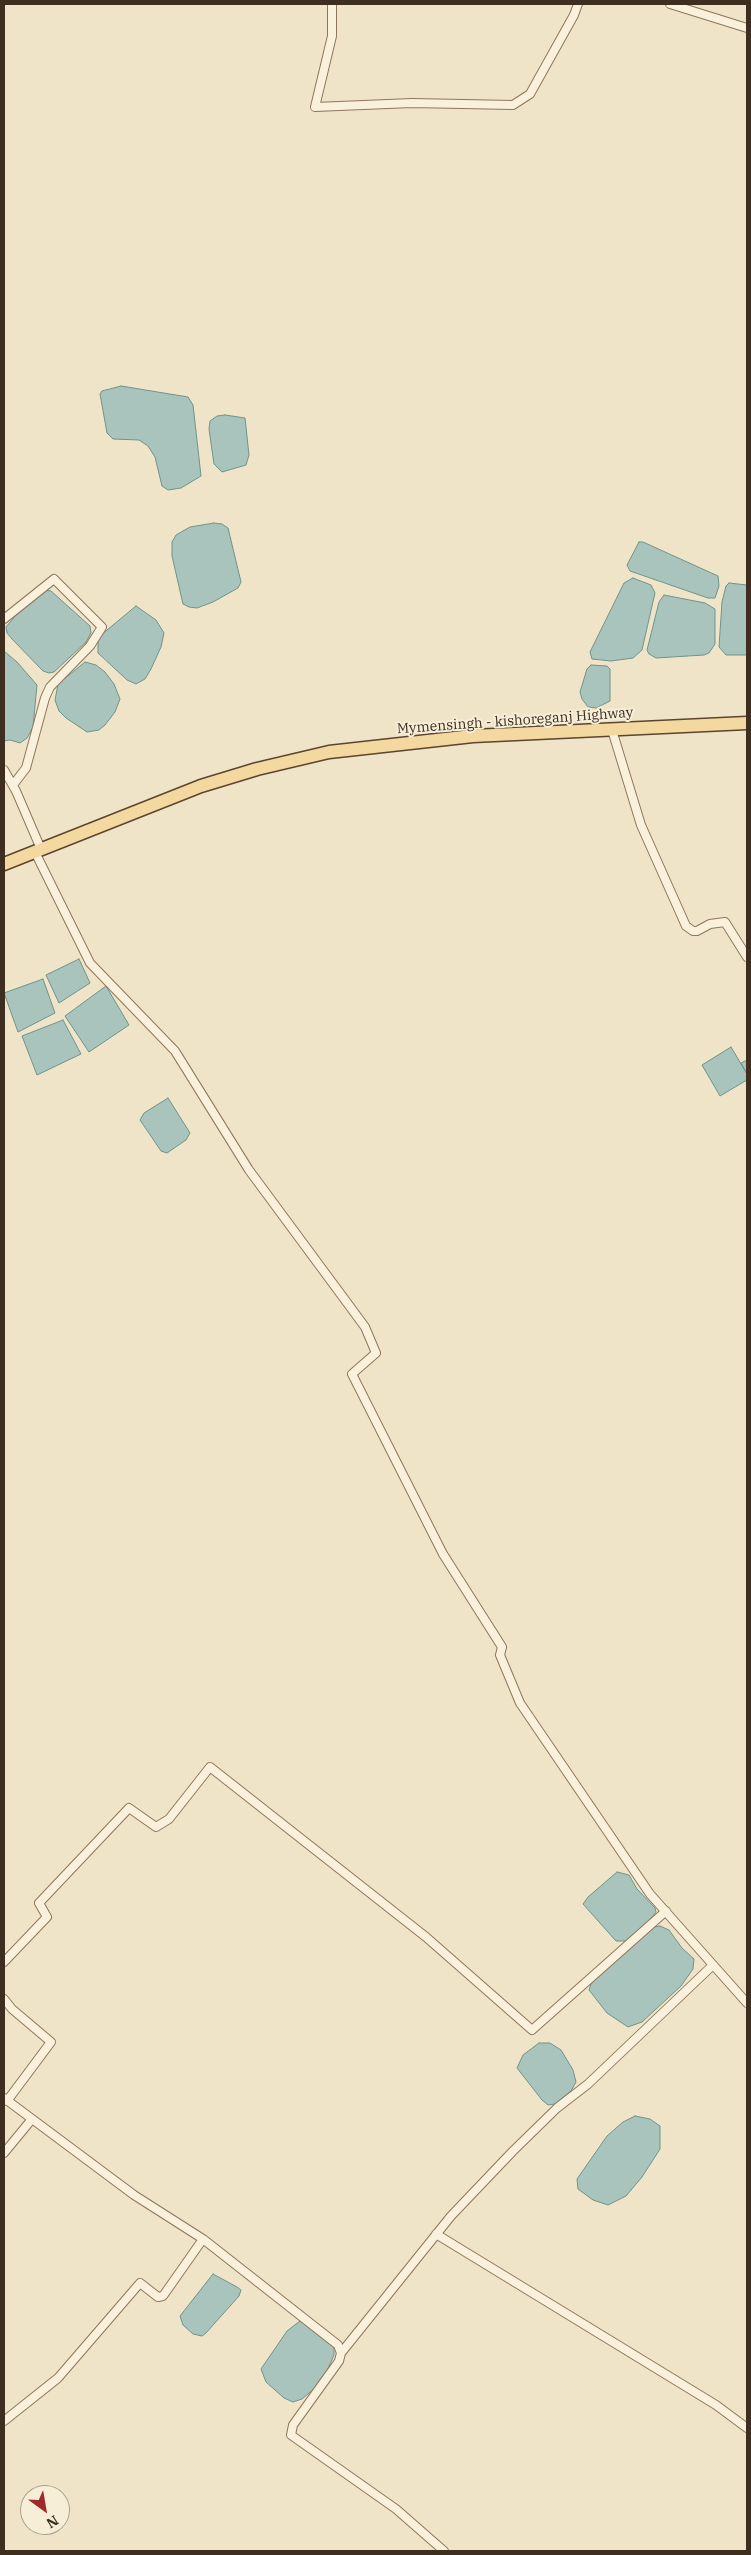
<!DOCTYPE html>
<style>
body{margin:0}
#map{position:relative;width:751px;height:2555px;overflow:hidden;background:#f0e4c8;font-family:"IBM Plex Serif",serif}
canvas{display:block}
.frame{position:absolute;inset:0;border:5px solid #3d2e20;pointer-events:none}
.north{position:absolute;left:20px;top:2485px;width:50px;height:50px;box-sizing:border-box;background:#f7eed8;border:1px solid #ada18e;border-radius:50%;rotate:148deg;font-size:14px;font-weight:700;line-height:20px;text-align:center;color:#3d2e20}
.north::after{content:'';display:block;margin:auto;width:18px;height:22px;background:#9e2a2b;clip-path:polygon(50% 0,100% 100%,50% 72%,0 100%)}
</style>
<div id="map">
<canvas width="751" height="2555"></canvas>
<div class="frame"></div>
<div class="north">N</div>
</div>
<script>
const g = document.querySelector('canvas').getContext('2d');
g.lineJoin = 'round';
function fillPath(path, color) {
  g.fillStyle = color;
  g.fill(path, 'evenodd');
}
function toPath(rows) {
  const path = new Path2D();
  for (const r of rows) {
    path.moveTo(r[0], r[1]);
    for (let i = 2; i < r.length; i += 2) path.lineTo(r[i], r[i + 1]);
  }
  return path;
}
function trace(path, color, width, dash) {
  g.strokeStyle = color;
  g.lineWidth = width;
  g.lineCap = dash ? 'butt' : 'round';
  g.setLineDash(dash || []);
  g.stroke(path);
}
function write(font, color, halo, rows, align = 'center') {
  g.font = font + ' "IBM Plex Serif",serif';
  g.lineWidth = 4;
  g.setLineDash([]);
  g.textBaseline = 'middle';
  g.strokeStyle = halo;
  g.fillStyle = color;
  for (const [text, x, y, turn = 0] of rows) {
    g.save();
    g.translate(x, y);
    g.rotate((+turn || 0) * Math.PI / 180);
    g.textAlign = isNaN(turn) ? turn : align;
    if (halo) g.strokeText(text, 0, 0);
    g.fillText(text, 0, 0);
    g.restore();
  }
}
const water = toPath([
 [121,386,188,397,193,405,201,476,181,488,168,490,162,486,155,457,148,446,139,440,113,439,107,433,100,394,102,391,121,386],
 [225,415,245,418,249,455,246,465,222,472,214,464,209,429,210,421,217,416,225,415],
 [214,523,222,524,228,528,241,582,238,588,213,602,197,608,189,607,183,604,172,556,172,542,176,535,190,527,214,523],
 [639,542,643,542,718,576,719,586,715,598,708,598,630,571,627,565,639,542],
 [633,578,651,585,655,593,642,650,633,658,611,661,592,659,590,652,624,583,633,578],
 [729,583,747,585,747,655,726,655,719,647,722,602,726,586,729,583],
 [44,590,51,591,90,626,91,633,86,642,54,672,49,673,43,671,12,639,7,633,6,627,16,615,44,590],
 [664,595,705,603,715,609,715,644,709,653,704,655,656,658,649,654,647,650,659,602,664,595],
 [136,606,156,620,164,633,161,647,151,669,145,679,136,684,127,680,98,653,98,641,101,635,136,606],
 [4,651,17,662,37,685,33,727,27,738,20,743,10,740,4,741,4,651],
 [85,662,96,665,105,672,114,684,120,699,115,712,105,725,99,730,87,732,66,718,59,711,55,700,58,684,85,662],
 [591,665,607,666,610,669,610,701,596,708,588,707,582,699,580,692,587,669,591,665],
 [79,959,90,983,59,1003,46,975,79,959],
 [43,979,55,1013,18,1032,4,993,43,979],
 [106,986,129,1025,89,1052,65,1016,106,986],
 [63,1020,81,1054,37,1075,22,1036,63,1020],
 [731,1047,747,1074,741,1063,747,1060,747,1080,720,1096,702,1065,731,1047],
 [168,1098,190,1133,186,1140,167,1153,161,1151,140,1120,144,1113,168,1098],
 [617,1872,629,1875,637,1889,655,1908,656,1912,646,1925,627,1941,616,1941,583,1904,588,1897,617,1872],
 [660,1926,669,1930,682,1948,694,1959,693,1969,681,1986,642,2022,628,2027,607,2013,589,1990,592,1981,654,1927,660,1926],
 [539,2043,550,2043,561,2050,573,2070,576,2082,571,2091,555,2104,548,2105,542,2100,517,2068,523,2055,539,2043],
 [635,2116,650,2119,660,2126,660,2149,642,2177,626,2196,608,2205,593,2200,578,2189,577,2179,607,2136,623,2122,635,2116],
 [213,2274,237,2287,241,2290,239,2296,206,2333,202,2336,193,2334,183,2325,180,2316,213,2274],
 [300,2321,308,2323,334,2346,334,2355,322,2382,302,2399,293,2402,284,2398,266,2382,261,2369,287,2331,300,2321]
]);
fillPath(water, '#a9c4bc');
trace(water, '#6f938a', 1);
const minor = toPath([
 [332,4,332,36,315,107,412,103,513,105,530,94,574,15,578,4],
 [670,4,747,28],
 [4,619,54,579,102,627,90,646,50,687,45,698,26,768,13,785],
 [612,730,641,825,686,926,693,931,697,931,710,924,725,922,747,957],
 [4,770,16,791,41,849],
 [35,852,90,963,175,1051,249,1170,365,1327,376,1353,352,1374,443,1554,502,1647,500,1655,520,1703,650,1894,747,2003],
 [4,1962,47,1917,39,1903,129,1808,156,1827,169,1819,210,1767,426,1937,532,2030,666,1911],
 [4,1999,12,2009,51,2042,7,2101],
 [4,2098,134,2195,203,2239,338,2345,341,2353,339,2361,293,2425,291,2435,396,2509,444,2551],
 [4,2153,32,2119],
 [436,2234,716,2405,747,2428],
 [341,2353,451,2216,513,2151,557,2108,588,2084,713,1965],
 [4,2421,58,2378,140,2283,158,2297,163,2296,203,2239]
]);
const primary = toPath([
 [4,864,201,786,257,769,329,752,473,736,747,723]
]);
trace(minor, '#8d765c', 10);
trace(primary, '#5b4430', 15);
trace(minor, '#faf1dc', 8);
trace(primary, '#f3d9a0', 12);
write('14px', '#3d2e20', '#f7eed8', [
 ["Mymensingh - kishoreganj Highway",515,721,-4]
]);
</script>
